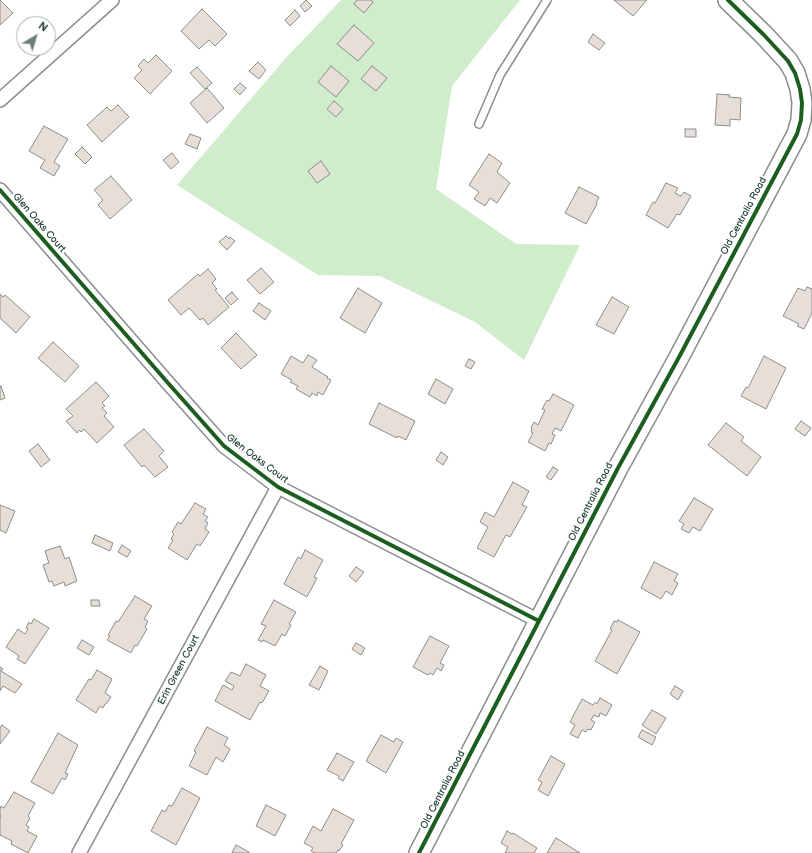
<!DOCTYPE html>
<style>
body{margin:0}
#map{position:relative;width:812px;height:853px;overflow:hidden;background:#fff;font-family:"Balsamiq Sans",sans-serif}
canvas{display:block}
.north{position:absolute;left:16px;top:16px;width:40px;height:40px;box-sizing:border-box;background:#fff;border:1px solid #a5b1ae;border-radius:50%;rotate:38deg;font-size:11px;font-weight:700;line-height:16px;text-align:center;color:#1f3d34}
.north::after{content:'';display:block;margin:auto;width:14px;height:18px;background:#6d817b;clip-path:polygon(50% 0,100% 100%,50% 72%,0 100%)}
</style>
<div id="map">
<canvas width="812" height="853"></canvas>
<div class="north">N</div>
</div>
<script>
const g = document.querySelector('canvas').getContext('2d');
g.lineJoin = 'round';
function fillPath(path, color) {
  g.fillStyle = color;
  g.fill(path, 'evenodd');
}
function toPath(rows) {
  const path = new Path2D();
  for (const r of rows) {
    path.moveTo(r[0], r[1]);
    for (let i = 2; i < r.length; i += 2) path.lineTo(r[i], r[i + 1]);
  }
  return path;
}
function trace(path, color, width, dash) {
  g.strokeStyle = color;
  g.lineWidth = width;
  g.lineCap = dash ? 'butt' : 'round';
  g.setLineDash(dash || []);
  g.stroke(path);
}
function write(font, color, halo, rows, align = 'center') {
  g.font = font + ' "Balsamiq Sans",sans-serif';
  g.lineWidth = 4;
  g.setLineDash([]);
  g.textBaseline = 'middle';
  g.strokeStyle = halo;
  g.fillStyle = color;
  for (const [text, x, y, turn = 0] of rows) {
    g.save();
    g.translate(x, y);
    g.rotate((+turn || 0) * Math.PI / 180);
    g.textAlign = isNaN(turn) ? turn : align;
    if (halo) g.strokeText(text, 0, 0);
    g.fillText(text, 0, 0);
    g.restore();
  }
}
fillPath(toPath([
 [341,0,520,0,452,86,436,189,516,244,580,245,524,360,475,322,380,276,318,275,177,185,285,59]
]), '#cfeccb');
const building = toPath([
 [0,0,13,13,0,25,0,0],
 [306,0,312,6,305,12,300,6,306,0],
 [357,0,371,0,373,2,364,13,354,4,357,0],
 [614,0,647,0,633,16,614,0],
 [202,9,227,34,215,46,209,40,199,49,181,31,202,9],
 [295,10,300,16,290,26,285,20,295,10],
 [354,25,374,43,358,61,337,44,354,25],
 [593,34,605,43,599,50,588,42,593,34],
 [156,55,172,71,150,94,134,78,142,70,138,66,144,59,148,63,156,55],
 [258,62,266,70,259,79,249,71,258,62],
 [331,66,349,81,336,97,318,82,331,66],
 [372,66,387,78,376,91,361,79,372,66],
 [197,67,212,83,205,89,190,73,197,67],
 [240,83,246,88,240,95,234,89,240,83],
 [207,88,224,108,207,123,190,103,207,88],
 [717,94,730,95,729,97,741,98,740,120,730,119,730,126,715,125,717,94],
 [334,101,343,109,336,117,327,109,334,101],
 [118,105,129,117,102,142,87,125,107,107,111,111,118,105],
 [44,126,68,139,54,162,60,166,54,176,40,168,45,160,29,151,44,126],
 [685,129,696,129,696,137,685,137,685,129],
 [190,134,201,138,197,149,185,144,190,134],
 [82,147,92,157,85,164,75,154,82,147],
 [172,153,179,162,171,169,163,160,172,153],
 [489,154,502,163,497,172,510,183,497,203,490,198,485,206,474,199,479,192,469,185,489,154],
 [321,161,330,174,317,183,308,171,321,161],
 [111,176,132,200,110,219,98,205,103,200,94,190,111,176],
 [666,183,678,188,675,193,681,196,684,192,691,196,680,215,677,214,668,228,646,215,653,202,655,203,666,183],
 [579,187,599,197,596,203,597,204,586,224,565,213,579,187],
 [226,236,229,239,230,237,235,241,227,250,219,242,226,236],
 [261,268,274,282,260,294,247,280,261,268],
 [208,269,216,279,212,283,217,289,215,290,229,307,208,325,203,318,200,320,189,308,181,315,168,300,198,274,200,276,208,269],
 [807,287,812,289,812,313,804,329,797,326,799,324,783,316,798,288,805,291,807,287],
 [358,288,382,303,365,333,340,318,358,288],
 [232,292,238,299,231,305,225,298,232,292],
 [0,294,3,297,5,295,30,317,16,333,0,318,0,294],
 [612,297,629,307,614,334,596,325,612,297],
 [259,303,271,311,265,320,253,311,259,303],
 [236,333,257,355,241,369,221,348,236,333],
 [53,342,79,366,65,382,38,358,53,342],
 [308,355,317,360,312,367,328,377,327,378,331,380,323,395,318,392,317,396,312,393,310,397,296,389,298,386,290,382,292,380,281,374,291,356,303,363,308,355],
 [764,356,786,368,766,409,741,396,746,387,748,388,764,356],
 [469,359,475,362,471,369,465,366,469,359],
 [436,379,453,389,445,404,428,394,436,379],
 [96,382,109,396,102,403,105,406,102,408,107,413,104,416,114,427,97,443,84,429,81,432,79,430,77,433,66,421,73,416,66,409,96,382],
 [1,386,5,398,0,400,0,387,1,386],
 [553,394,574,405,561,431,555,428,552,434,555,435,551,444,549,443,545,451,528,442,533,433,531,432,532,429,531,428,534,422,538,425,545,410,542,409,547,400,549,401,553,394],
 [379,403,415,421,406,440,398,436,397,438,369,424,379,403],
 [801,421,811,428,805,436,795,429,801,421],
 [726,423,744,437,741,441,761,457,747,476,708,445,726,423],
 [144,429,164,451,159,456,168,467,155,477,144,465,142,467,124,445,144,429],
 [38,444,50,460,41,467,29,451,38,444],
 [441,452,448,457,443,465,436,460,441,452],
 [553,467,558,470,551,480,546,477,553,467],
 [513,482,529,491,522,505,527,507,510,537,506,535,494,557,477,548,488,527,480,522,485,512,494,517,513,482],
 [694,498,713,509,700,531,693,527,689,533,681,529,684,524,679,521,694,498],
 [195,503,206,509,203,514,208,517,205,521,208,523,205,529,209,532,200,546,197,544,187,560,168,548,173,540,171,539,174,534,172,532,178,522,181,524,195,503],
 [0,505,15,511,6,533,0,530,0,505],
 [95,535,113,543,110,551,92,543,95,535],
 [122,545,131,551,127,557,118,552,122,545],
 [60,546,65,559,69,557,77,581,65,586,64,582,54,586,52,581,49,582,43,565,49,563,45,551,60,546],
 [305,550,323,560,314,577,317,578,307,597,284,584,298,557,301,559,305,550],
 [654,562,678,574,674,581,678,583,672,595,666,591,661,599,641,588,654,562],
 [356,567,364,572,356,582,349,576,356,567],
 [135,596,152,606,144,619,148,621,145,627,147,629,137,646,135,645,131,653,107,640,110,636,108,635,116,621,118,622,135,596],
 [91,600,99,600,100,606,91,606,91,600],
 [274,600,296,612,289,624,291,625,285,636,282,634,275,646,263,640,262,642,258,640,266,626,261,624,274,600],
 [34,619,49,628,25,664,17,659,19,656,6,647,18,629,25,634,28,629,26,628,29,622,31,624,34,619],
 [618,620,640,632,617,674,595,661,612,630,610,629,614,621,617,622,618,620],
 [430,636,449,646,440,663,444,665,441,671,437,668,433,675,430,673,428,675,413,667,430,636],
 [82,640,94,647,89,655,77,648,82,640],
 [356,643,365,648,361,655,352,649,356,643],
 [246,664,266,675,260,686,269,691,262,703,260,702,250,720,215,701,223,685,232,690,234,686,225,681,231,672,240,676,246,664],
 [320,666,328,671,319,690,309,685,320,666],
 [0,667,3,669,1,671,22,684,15,693,3,686,0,691,0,667],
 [97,670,112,679,105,693,111,697,106,704,105,704,103,708,100,706,96,713,76,700,89,679,91,680,97,670],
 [675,686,683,691,678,700,670,694,675,686],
 [600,698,612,705,606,716,600,713,599,717,594,715,591,720,595,722,591,730,588,729,586,732,582,730,578,738,570,734,575,725,570,722,582,699,593,705,595,702,597,704,600,698],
 [652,710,666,718,656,734,642,725,652,710],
 [2,725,10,731,0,744,0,728,2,725],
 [207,727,228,738,224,745,230,749,223,762,216,757,207,775,189,766,196,752,194,751,207,727],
 [642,730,656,737,652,745,638,737,642,730],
 [58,733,78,745,65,773,68,774,65,780,62,778,53,794,31,782,58,733],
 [381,735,394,742,396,738,403,742,386,773,366,761,381,735],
 [337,753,354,762,343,781,338,778,339,776,327,770,337,753],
 [551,756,565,764,548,796,538,790,542,782,538,780,551,756],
 [182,788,200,798,176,845,151,831,162,810,165,812,169,805,172,806,182,788],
 [14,792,35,803,28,816,30,818,26,825,29,827,27,831,37,836,28,853,11,844,12,841,0,835,0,818,1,816,0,815,0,809,1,806,4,808,14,792],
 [266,805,286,815,275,836,256,826,266,805],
 [333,809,354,820,341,844,343,845,339,851,338,850,336,853,315,853,311,851,313,848,304,843,313,826,321,831,333,809],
 [507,831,512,834,513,833,537,848,534,853,505,853,508,847,501,843,507,831],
 [556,838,580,853,547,853,556,838],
 [236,845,249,852,249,853,232,853,236,845]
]);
fillPath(building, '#e7ded8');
trace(building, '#898f8d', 1);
const lane = toPath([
 [479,124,500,75,547,0]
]);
const street = toPath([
 [0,100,112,0],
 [0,190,168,383,224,446,278,487,539,621],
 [79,853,278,487]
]);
const secondary = toPath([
 [419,853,618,468,678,359,797,134,801,120,802,103,800,89,795,73,788,61,764,35,728,0]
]);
trace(lane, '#898f8d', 10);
trace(street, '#898f8d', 16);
trace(secondary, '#898f8d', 22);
trace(lane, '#fff', 7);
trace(street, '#fff', 13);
trace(secondary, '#fff', 19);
trace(toPath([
 [0,190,168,383,224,446,278,487,539,621],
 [419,853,618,468,678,359,797,134,801,120,802,103,800,89,795,73,788,61,764,35,728,0]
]), '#1b5e20', 4);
write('10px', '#1f3d34', '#fff', [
 ["Old Centralia Road",744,216,-62],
 ["Glen Oaks Court",39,223,49],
 ["Glen Oaks Court",257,459,37],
 ["Old Centralia Road",591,502,-63],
 ["Erin Green Court",179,670,-62],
 ["Old Centralia Road",443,790,-63]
]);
</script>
